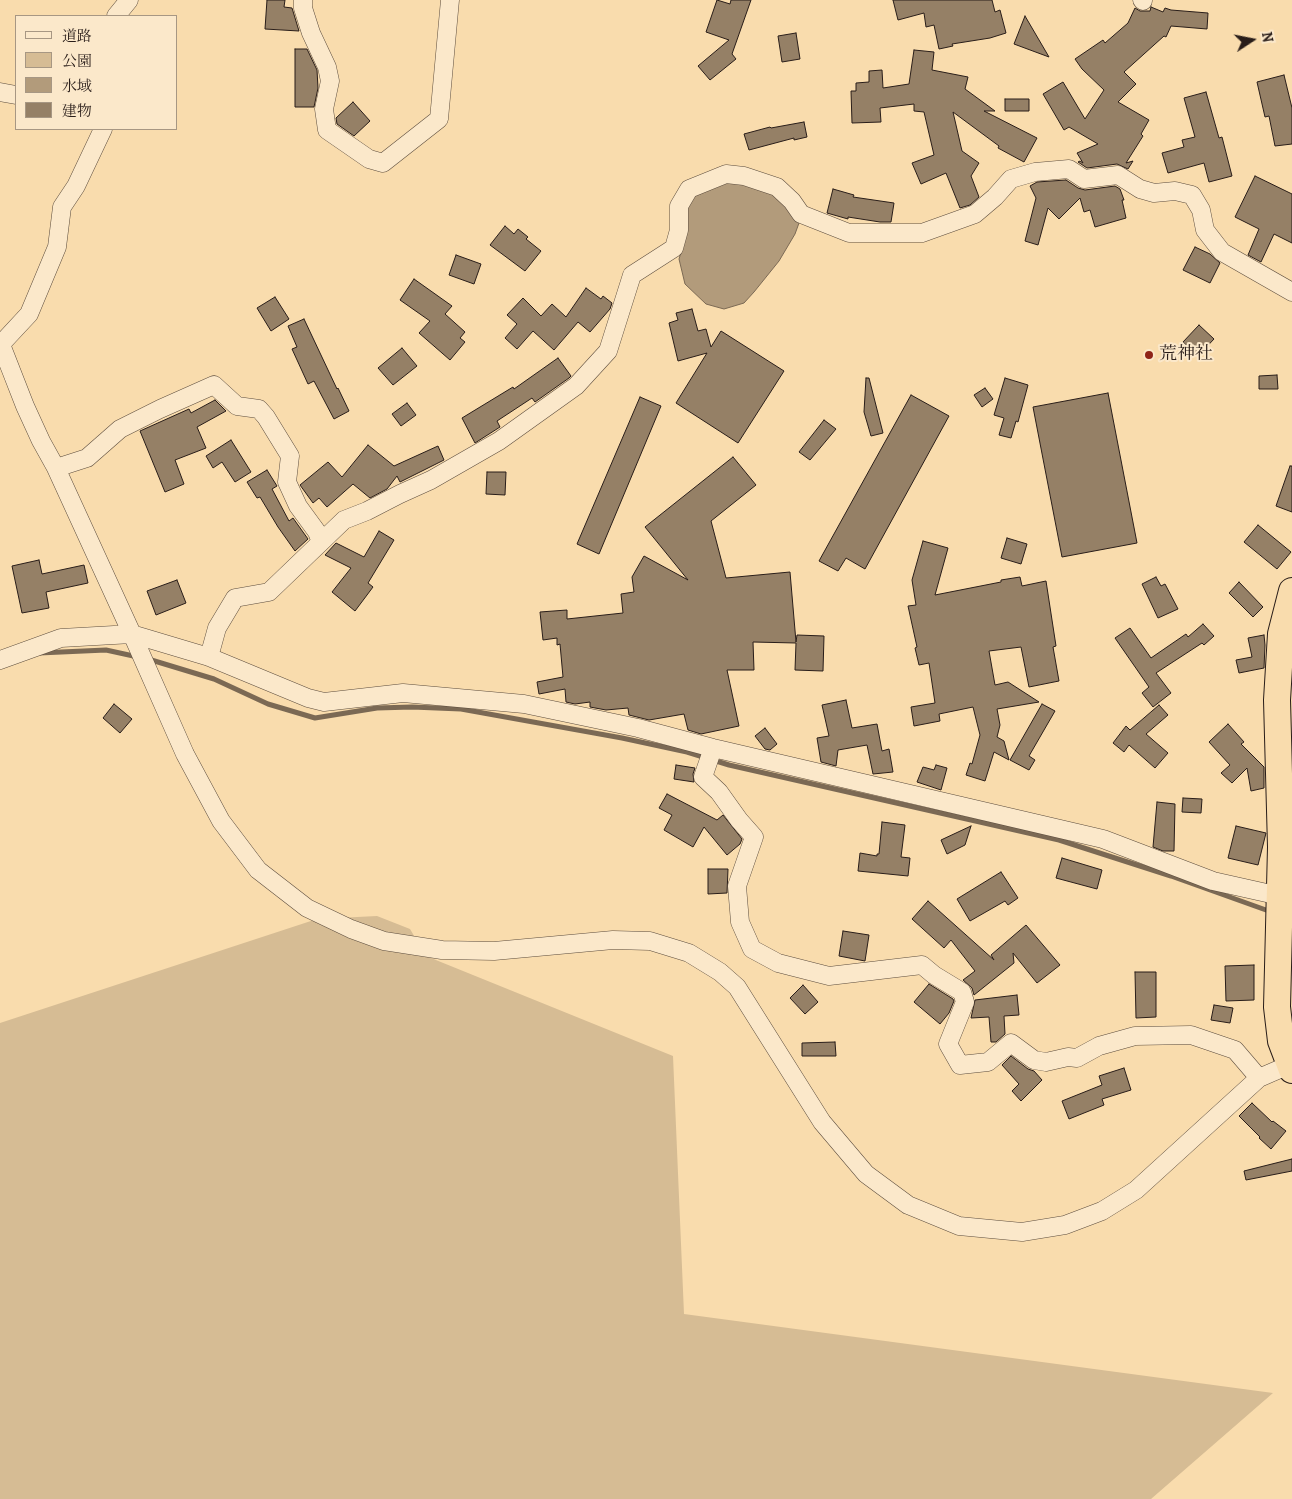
<!DOCTYPE html>
<meta charset="utf-8">
<style>
body{margin:0}
#map{position:relative;width:1292px;height:1499px;overflow:hidden;background:#f9dcad;font-family:Alegreya,"Noto Serif JP",serif}
canvas{display:block}
.legend{position:absolute;left:15px;top:15px;width:162px;height:115px;box-sizing:border-box;background:#fbe8ca;border:1px solid #a79783;margin:0;padding:6px 9px;list-style:none;font-size:15px;color:#291d19}
.legend li{display:flex;align-items:center;gap:10px;height:25px}
.legend b{width:25px;border:1px solid #a79783}
.north{position:absolute;left:1227px;top:15px;width:50px;height:50px;-webkit-text-stroke:4px #fbe8ca;paint-order:stroke;rotate:79deg;font-size:14px;font-weight:700;line-height:20px;text-align:center;color:#291d19}
.north::after{content:'';display:block;margin:auto;width:18px;height:22px;background:#291d19;clip-path:polygon(50% 0,100% 100%,50% 72%,0 100%)}
</style>
<div id="map">
<canvas width="1292" height="1499"></canvas>
<ul class="legend">
<li><b style="height:6px;background:#fbe8ca"></b>道路</li>
<li><b style="height:14px;background:#d6bc94"></b>公園</li>
<li><b style="height:14px;background:#b29b7b"></b>水域</li>
<li><b style="height:14px;background:#958066"></b>建物</li>
</ul>
<div class="north">N</div>
</div>
<script>
const g = document.querySelector('canvas').getContext('2d');
g.lineJoin = 'round';
function fillPath(path, color) {
  g.fillStyle = color;
  g.fill(path, 'evenodd');
}
function toPath(rows) {
  const path = new Path2D();
  for (const r of rows) {
    path.moveTo(r[0], r[1]);
    for (let i = 2; i < r.length; i += 2) path.lineTo(r[i], r[i + 1]);
  }
  return path;
}
function trace(path, color, width, dash) {
  g.strokeStyle = color;
  g.lineWidth = width;
  g.lineCap = dash ? 'butt' : 'round';
  g.setLineDash(dash || []);
  g.stroke(path);
}
function write(font, color, halo, rows, align = 'center') {
  g.font = font + ' Alegreya,"Noto Serif JP",serif';
  g.lineWidth = 4;
  g.setLineDash([]);
  g.textBaseline = 'middle';
  g.strokeStyle = halo;
  g.fillStyle = color;
  for (const [text, x, y, turn = 0] of rows) {
    g.save();
    g.translate(x, y);
    g.rotate((+turn || 0) * Math.PI / 180);
    g.textAlign = isNaN(turn) ? turn : align;
    if (halo) g.strokeText(text, 0, 0);
    g.fillText(text, 0, 0);
    g.restore();
  }
}
fillPath(toPath([
 [377,916,410,929,426,956,673,1056,684,1314,1273,1393,1151,1499,0,1499,0,1023,317,919]
]), '#d6bc94');
const water = toPath([
 [725,181,766,188,791,207,799,223,795,234,779,261,754,292,744,303,724,309,706,304,685,284,679,259,683,246,688,199,725,181]
]);
fillPath(water, '#b29b7b');
trace(water, '#7b6954', 1);
trace(toPath([
 [39,653,106,650,138,657],
 [148,659,214,679,268,704,315,718,377,708,412,707,461,709,622,738,687,752,729,765,1059,840,1171,876,1266,910]
]), '#7b6954', 5);
const building = toPath([
 [267,0,285,0,284,7,292,8,299,31,265,29,267,0],
 [717,0,730,4,731,0,751,0,732,54,736,59,710,80,698,66,729,40,706,32,717,0],
 [893,0,992,0,995,12,1000,10,1006,33,990,38,952,44,953,46,939,49,934,25,926,27,924,13,898,20,893,0],
 [1151,7,1163,12,1165,8,1171,10,1208,13,1207,29,1171,26,1166,37,1164,36,1124,72,1136,84,1118,102,1149,120,1141,134,1143,136,1126,163,1133,161,1128,169,1117,164,1087,168,1078,162,1080,161,1083,163,1077,153,1098,144,1069,127,1064,130,1043,94,1063,82,1085,119,1104,90,1082,69,1075,59,1103,40,1105,43,1128,23,1135,8,1140,11,1150,11,1151,7],
 [1025,16,1049,57,1014,44,1025,16],
 [796,33,800,59,782,62,778,36,796,33],
 [295,49,307,49,317,70,318,88,314,107,295,107,295,49],
 [914,50,934,52,932,70,968,77,965,89,995,111,984,111,1037,138,1024,162,998,148,999,146,953,112,962,151,979,163,971,176,979,197,970,205,960,208,946,173,921,184,912,163,934,155,924,112,914,111,914,104,880,108,881,122,852,123,851,91,856,91,856,83,869,82,869,71,882,70,883,88,909,84,914,50],
 [1284,75,1292,108,1292,144,1275,146,1269,116,1265,117,1257,82,1284,75],
 [1206,92,1219,138,1222,137,1232,176,1209,182,1204,163,1168,173,1162,153,1184,147,1182,140,1195,137,1184,98,1206,92],
 [1005,99,1029,99,1029,111,1005,111,1005,99],
 [353,102,370,121,354,136,337,124,336,118,353,102],
 [804,122,807,137,794,140,794,138,749,150,744,134,770,127,771,128,804,122],
 [1255,176,1292,194,1292,243,1274,234,1261,262,1248,255,1259,229,1235,217,1255,176],
 [1066,180,1078,188,1085,190,1115,186,1120,189,1124,200,1122,200,1126,218,1095,227,1090,210,1084,212,1080,198,1059,219,1048,208,1038,245,1025,241,1036,198,1030,186,1037,182,1066,180],
 [833,189,854,195,853,197,894,203,891,222,880,222,848,217,848,219,827,213,833,189],
 [505,226,514,234,518,229,528,237,526,239,541,251,525,271,490,245,505,226],
 [1195,247,1210,254,1220,263,1210,283,1183,270,1195,247],
 [456,255,481,264,474,284,449,275,456,255],
 [414,279,452,306,445,314,465,332,460,338,465,342,450,360,419,333,430,321,400,300,414,279],
 [586,288,601,299,603,296,612,303,610,309,590,332,578,322,554,350,533,331,517,349,505,338,517,324,507,315,523,298,541,316,552,304,566,317,586,288],
 [275,297,289,319,271,331,257,308,275,297],
 [692,309,698,331,706,329,711,347,721,331,784,371,738,443,676,403,707,353,678,361,669,323,678,320,676,313,692,309],
 [304,319,337,389,338,388,349,411,334,419,314,381,308,384,292,349,297,347,288,326,304,319],
 [1199,325,1214,339,1198,356,1183,342,1199,325],
 [402,348,417,366,393,385,378,368,402,348],
 [558,358,571,376,569,378,535,402,532,398,497,421,500,427,475,443,462,418,513,387,514,389,558,358],
 [1277,375,1278,389,1259,389,1259,376,1277,375],
 [866,378,869,378,883,433,871,436,864,412,866,378],
 [1005,378,1028,385,1018,422,1016,421,1011,438,999,435,1004,418,994,415,1005,378],
 [985,388,993,399,982,407,974,395,985,388],
 [1108,393,1137,543,1062,557,1033,407,1108,393],
 [911,395,949,416,865,569,846,558,838,571,819,561,911,395],
 [640,397,661,406,599,554,577,544,640,397],
 [215,400,226,411,197,427,206,448,175,460,184,484,165,492,140,431,189,409,191,413,215,400],
 [407,403,416,415,401,426,392,414,407,403],
 [824,420,836,429,810,460,799,452,824,420],
 [231,440,251,472,235,482,222,462,213,468,206,456,231,440],
 [368,445,394,466,438,446,444,460,400,482,397,476,387,489,370,498,353,484,327,507,319,498,313,503,300,485,328,462,342,477,368,445],
 [733,457,756,485,711,521,726,578,790,572,796,642,797,635,824,636,823,671,795,670,796,643,753,642,754,670,727,670,739,726,701,734,688,730,684,714,649,720,629,715,628,708,606,710,590,707,590,702,575,704,566,702,565,689,539,694,537,682,563,677,560,644,557,645,557,638,543,640,540,612,567,610,567,619,623,613,621,594,634,592,632,577,644,556,688,580,645,527,733,457],
 [1290,466,1292,466,1292,512,1276,506,1290,466],
 [267,470,277,486,272,489,289,521,293,518,308,539,295,551,278,527,260,497,257,498,247,482,267,470],
 [487,472,506,472,505,495,486,494,487,472],
 [1258,525,1291,552,1277,569,1244,542,1258,525],
 [379,531,394,540,368,583,373,587,355,611,332,592,351,568,325,555,336,543,364,557,379,531],
 [1007,538,1027,544,1021,564,1001,558,1007,538],
 [923,541,948,548,935,595,1001,582,1001,580,1020,577,1022,586,1046,581,1056,646,1053,647,1059,681,1029,687,1021,647,989,651,995,685,1008,682,1039,702,997,709,1000,725,997,737,1004,741,1009,760,994,752,985,781,966,775,970,763,972,764,980,735,973,707,939,714,940,721,914,726,911,707,935,703,929,663,919,665,915,648,917,647,908,606,916,605,912,580,923,541],
 [39,560,42,574,84,565,88,583,46,592,49,608,22,613,12,566,39,560],
 [1156,577,1161,586,1165,584,1178,609,1158,618,1142,584,1156,577],
 [177,580,186,603,156,615,147,591,177,580],
 [1239,582,1263,607,1253,617,1229,593,1239,582],
 [1203,624,1214,636,1204,645,1202,643,1156,673,1171,693,1153,707,1142,693,1149,687,1115,638,1130,628,1151,658,1186,634,1188,637,1203,624],
 [1264,635,1265,645,1264,668,1239,673,1236,660,1252,657,1248,638,1264,635],
 [846,700,852,728,877,724,882,751,889,749,893,772,873,774,867,745,838,750,836,766,821,762,817,738,829,736,822,705,846,700],
 [114,704,132,719,120,733,103,718,114,704],
 [1042,704,1055,711,1029,756,1035,760,1029,770,1010,760,1042,704],
 [1159,705,1168,715,1146,734,1168,753,1155,768,1129,745,1124,752,1113,743,1126,726,1130,730,1159,705],
 [1228,724,1244,742,1241,744,1264,767,1264,788,1251,791,1247,768,1232,783,1221,773,1230,765,1209,742,1228,724],
 [765,728,777,744,770,750,765,749,755,736,765,728],
 [676,765,695,768,693,774,694,782,674,779,676,765],
 [936,765,947,768,941,790,917,782,923,767,934,770,936,765],
 [667,794,717,820,723,815,742,839,740,844,727,855,704,827,693,847,664,830,672,815,659,808,667,794],
 [1183,798,1202,799,1201,813,1182,812,1183,798],
 [1157,802,1175,804,1174,851,1163,851,1153,847,1157,802],
 [882,822,905,825,901,857,910,858,908,876,858,871,860,853,877,856,877,854,879,854,882,822],
 [971,826,965,845,947,854,941,840,971,826],
 [1236,826,1266,833,1258,865,1228,858,1236,826],
 [1062,858,1102,870,1097,889,1056,878,1062,858],
 [708,869,728,869,727,893,708,894,708,869],
 [1001,872,1018,898,1008,905,1005,901,970,921,957,899,1001,872],
 [928,901,994,960,991,955,1026,925,1060,965,1037,983,1013,953,1014,963,974,995,972,988,963,980,975,971,951,940,944,948,912,919,928,901],
 [843,931,869,935,865,961,839,956,843,931],
 [1254,965,1254,1000,1226,1001,1225,966,1254,965],
 [1135,972,1156,972,1156,1017,1136,1018,1135,972],
 [929,984,953,999,954,1001,949,1013,940,1024,914,1002,929,984],
 [803,985,818,1002,805,1014,790,998,803,985],
 [1017,995,1019,1015,1004,1016,1005,1034,996,1042,991,1042,989,1017,971,1018,975,1000,1017,995],
 [1214,1005,1233,1008,1230,1023,1211,1020,1214,1005],
 [835,1042,836,1056,802,1056,802,1043,835,1042],
 [1011,1056,1028,1069,1034,1071,1042,1080,1021,1101,1012,1091,1019,1084,1002,1065,1011,1056],
 [1124,1068,1131,1090,1102,1099,1104,1105,1069,1119,1062,1101,1102,1085,1099,1076,1124,1068],
 [1252,1103,1272,1122,1273,1121,1286,1131,1271,1149,1259,1138,1260,1137,1239,1116,1252,1103],
 [1292,1159,1292,1171,1246,1180,1244,1171,1292,1159]
]);
fillPath(building, '#958066');
trace(building, '#291d19', 1);
const minor = toPath([
 [303,0,303,8,311,33,327,67,330,81,324,109,327,130,369,159,383,163,439,119,450,0],
 [1142,0,1143,1],
 [116,16,129,0],
 [0,92,16,95],
 [0,342,25,406,41,441,56,468,132,634,185,754,221,821,258,870,307,908,351,929,384,941,442,950,494,951,613,940,650,941,689,953,720,972,737,987,822,1122,866,1174,908,1205,959,1226,1022,1232,1065,1225,1102,1211,1136,1190,1259,1078],
 [1,344,29,314,57,247,62,207,76,186,103,129],
 [56,468,87,458,120,429,160,409,214,385,237,406,259,409,266,417,290,456,287,482,298,506,317,532,321,542],
 [209,657,217,628,235,598,269,592,344,520,367,511,400,494,431,480,499,441,576,386,608,351,632,275,674,248,679,230,679,206,689,189,726,174,744,176,777,187,792,201,801,214,849,233,922,233,975,214,995,197,1011,179,1035,172,1069,169,1084,179,1118,175,1140,189,1154,193,1175,191,1192,195,1201,210,1205,230,1222,252,1292,292],
 [0,660,61,638,132,634,209,657,308,698,324,702,403,693,524,704,638,728,713,748,1103,839,1213,881,1280,896,1288,888],
 [713,748,703,777,719,792,739,820,754,837,737,886,740,922,752,949,778,963,829,976,922,965,934,975,962,992,965,1002,948,1044,960,1065,988,1062,1011,1043,1034,1060,1046,1062,1068,1057,1077,1058,1099,1046,1135,1036,1191,1035,1235,1050,1259,1078,1289,1065]
]);
const highway = toPath([
 [1292,591,1281,634,1277,700,1281,847,1277,1007,1281,1041,1292,1070]
]);
trace(minor, '#5d4d3e', 19);
trace(highway, '#291d19', 28);
trace(minor, '#fbe8ca', 18);
trace(highway, '#f9dcad', 26);
for (const [x, y, r, color] of [
 [1149,355,5,"#8f2418"]
]) {
  const dot = new Path2D();
  dot.arc(x, y, r, 0, 2 * Math.PI);
  g.fillStyle = color;
  g.fill(dot);
  trace(dot, '#fbe8ca', 2);
}
write('18px', '#291d19', '#fbe8ca', [
 ["荒神社",1159,355]
], 'left');
</script>
